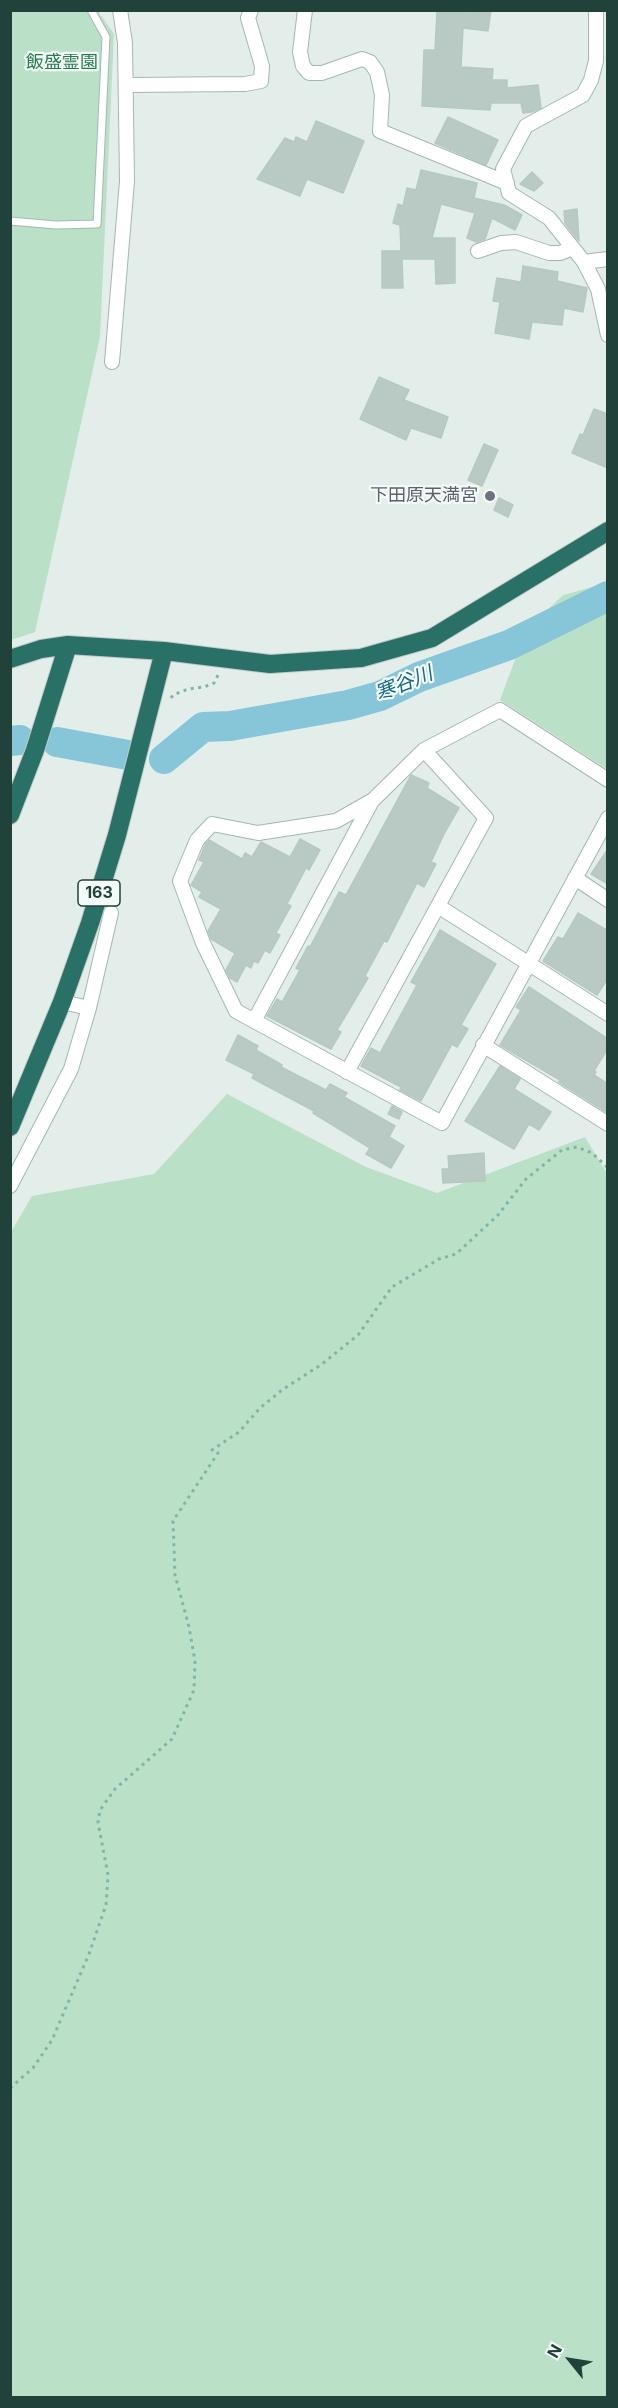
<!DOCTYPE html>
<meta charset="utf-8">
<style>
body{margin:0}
#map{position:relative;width:618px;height:2408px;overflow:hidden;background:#e3eeea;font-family:Inter,sans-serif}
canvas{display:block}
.frame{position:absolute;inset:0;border:12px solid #21423b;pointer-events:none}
.north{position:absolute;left:540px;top:2330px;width:60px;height:60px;-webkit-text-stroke:4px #f4faf8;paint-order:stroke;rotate:300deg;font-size:16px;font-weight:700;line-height:24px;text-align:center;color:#21423b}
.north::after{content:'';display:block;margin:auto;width:21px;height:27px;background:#21423b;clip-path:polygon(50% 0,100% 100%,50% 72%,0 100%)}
</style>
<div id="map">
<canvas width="618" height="2408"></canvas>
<div class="frame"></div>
<div class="north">N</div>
</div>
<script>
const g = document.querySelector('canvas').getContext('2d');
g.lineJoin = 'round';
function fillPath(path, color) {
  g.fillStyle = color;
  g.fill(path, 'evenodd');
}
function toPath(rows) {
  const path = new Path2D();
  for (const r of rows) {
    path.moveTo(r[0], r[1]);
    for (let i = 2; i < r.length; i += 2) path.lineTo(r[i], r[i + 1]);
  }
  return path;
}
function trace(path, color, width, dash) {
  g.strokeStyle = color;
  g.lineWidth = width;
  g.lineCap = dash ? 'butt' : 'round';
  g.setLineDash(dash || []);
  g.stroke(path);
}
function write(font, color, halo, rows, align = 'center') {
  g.font = font + ' Inter,"Noto Sans JP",sans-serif';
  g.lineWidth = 4.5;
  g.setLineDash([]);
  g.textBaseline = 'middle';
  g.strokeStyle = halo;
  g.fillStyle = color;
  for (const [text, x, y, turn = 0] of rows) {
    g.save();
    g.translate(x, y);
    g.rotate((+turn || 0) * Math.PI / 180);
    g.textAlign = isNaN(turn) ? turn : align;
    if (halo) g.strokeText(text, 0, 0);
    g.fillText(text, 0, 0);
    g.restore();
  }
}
fillPath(toPath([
 [10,11,98,11,114,34,100,337,35,632,11,640],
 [607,583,608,583,607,769,500,700,526,630,563,595],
 [227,1094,366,1167,437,1193,585,1137,608,1175,607,2397,11,2398,11,1232,32,1196,154,1174]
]), '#bae1c8');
trace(toPath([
 [10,741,20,740],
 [57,742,128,755],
 [164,759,203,727,230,726,348,705,380,696,419,677,509,645,608,596]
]), '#86c6d8', 30);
const building = toPath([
 [472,10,491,10,488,31,463,28,461,67,493,69,492,80,507,80,507,88,538,85,541,108,532,112,523,113,521,103,491,103,490,110,422,106,424,50,435,50,437,12,472,13,472,10],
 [448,117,498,140,486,165,435,143,448,117],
 [316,121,364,141,343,193,307,179,300,196,257,179,285,138,294,142,296,137,307,142,316,121],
 [421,170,477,183,474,198,504,205,522,215,515,230,492,218,485,239,477,242,467,238,475,213,441,204,432,238,455,238,455,283,436,284,435,259,402,259,403,288,382,288,382,251,401,251,400,225,393,223,398,204,403,206,407,188,416,190,421,170],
 [532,172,543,183,534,191,520,184,532,172],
 [577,209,579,241,565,223,564,211,577,209],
 [523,266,558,272,557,281,587,288,583,312,564,308,562,325,532,322,529,339,495,333,500,302,493,301,497,278,521,282,523,266],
 [379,377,409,390,404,400,448,417,441,438,411,428,406,440,360,419,379,377],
 [594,409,608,414,608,468,572,453,580,434,583,435,594,409],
 [484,444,498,450,482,486,468,480,484,444],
 [499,498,513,505,508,517,494,510,499,498],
 [411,775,429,783,427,788,459,808,444,834,431,862,436,864,424,887,417,883,387,942,384,941,365,976,368,978,337,1030,341,1032,331,1049,267,1016,277,999,282,1002,300,970,296,968,308,946,310,947,339,892,346,895,411,775],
 [300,839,320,850,309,870,306,868,287,904,291,906,276,933,280,935,270,953,265,950,258,963,254,961,251,968,246,965,237,982,230,978,226,970,235,953,211,939,208,931,221,909,199,897,202,892,191,885,204,862,199,860,205,845,209,840,242,859,245,853,252,857,261,842,290,857,300,839],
 [608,849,608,884,591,874,608,849],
 [578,913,608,931,608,978,597,995,543,961,558,937,563,939,578,913],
 [440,930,496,964,461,1025,468,1029,457,1047,452,1044,421,1101,400,1090,401,1087,361,1066,371,1048,380,1053,417,985,411,982,440,930],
 [529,987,608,1039,608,1048,594,1071,596,1072,594,1075,608,1084,608,1113,559,1082,560,1080,500,1045,521,1010,516,1007,529,987],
 [238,1035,258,1046,256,1050,282,1065,281,1067,326,1090,330,1084,347,1093,344,1097,395,1126,389,1137,404,1146,391,1168,366,1154,370,1148,313,1113,314,1111,252,1078,254,1074,226,1060,238,1035],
 [500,1066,520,1079,514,1089,551,1112,539,1130,529,1124,514,1149,465,1121,500,1066],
 [392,1106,402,1112,399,1119,388,1114,392,1106],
 [484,1153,485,1181,443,1183,442,1169,449,1169,448,1156,484,1153]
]);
fillPath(building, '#b8cac3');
trace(building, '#b5c9c2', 1.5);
const lane = toPath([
 [10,221,56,225,97,224,106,37,91,10]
]);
const street = toPath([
 [305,10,300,52,303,66,309,73,322,73,362,59,370,62,377,72,382,95,380,131,507,183],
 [596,10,596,61,591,80,583,95,526,126,503,169,509,193,549,218,584,262,598,289,608,335],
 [127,85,245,84,261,81,262,66,248,18,251,10],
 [478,251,501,243,516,242,549,253,560,253,573,248],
 [584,262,608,259],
 [112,362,127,181,125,43,120,10],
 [608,780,500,710,424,750,373,800,336,821,258,833,212,824,197,840,180,881,203,943,236,1011,442,1123,608,818],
 [575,878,608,900],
 [438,906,608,1014],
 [62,1002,89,1008],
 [254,1021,372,801],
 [483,1045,608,1124],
 [347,1072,486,818,424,750],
 [10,1186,71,1069,89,1008,111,913]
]);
const highway = toPath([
 [10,659,41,649,68,645,164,651,270,664,361,658,432,638,608,531],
 [10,815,35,750,68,645],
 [10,1127,62,1002,90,923,117,835,164,651]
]);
trace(lane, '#a5b7b2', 9);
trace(street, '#a5b7b2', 16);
trace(highway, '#c1cac8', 20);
trace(toPath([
 [171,698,173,695,188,689,204,687,214,683,218,675],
 [10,2088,33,2068,52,2040,89,1954,106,1905,108,1875,98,1822,100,1810,115,1789,172,1739,194,1690,195,1661,189,1627,175,1575,173,1521,218,1453,212,1450,239,1432,260,1408,282,1390,322,1364,358,1335,392,1287,439,1259,456,1254,498,1215,526,1179,562,1150,577,1147,592,1153,608,1168]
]), '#81b5a8', 3, [3, 4.5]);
trace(lane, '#fff', 7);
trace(street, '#fff', 14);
trace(highway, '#297167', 18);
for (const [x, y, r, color] of [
 [490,496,6,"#6b7280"]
]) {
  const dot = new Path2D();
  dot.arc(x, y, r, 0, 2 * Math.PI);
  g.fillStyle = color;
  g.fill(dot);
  trace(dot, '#f4faf8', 2);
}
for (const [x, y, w] of [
 [99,893,42]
]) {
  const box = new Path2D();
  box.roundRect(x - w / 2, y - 13, w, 26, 4.5);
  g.fillStyle = '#f4faf8';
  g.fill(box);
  trace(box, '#21423b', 1.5);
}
write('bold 16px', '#21423b', null, [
 ["163",99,893]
]);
write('18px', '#277d4e', '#f4faf8', [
 ["飯盛霊園",62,63]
]);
write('18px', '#5b616d', '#f4faf8', [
 ["下田原天満宮",478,496]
], 'right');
write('italic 20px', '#146a85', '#f4faf8', [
 ["寒谷川",404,684,-22]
]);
</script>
